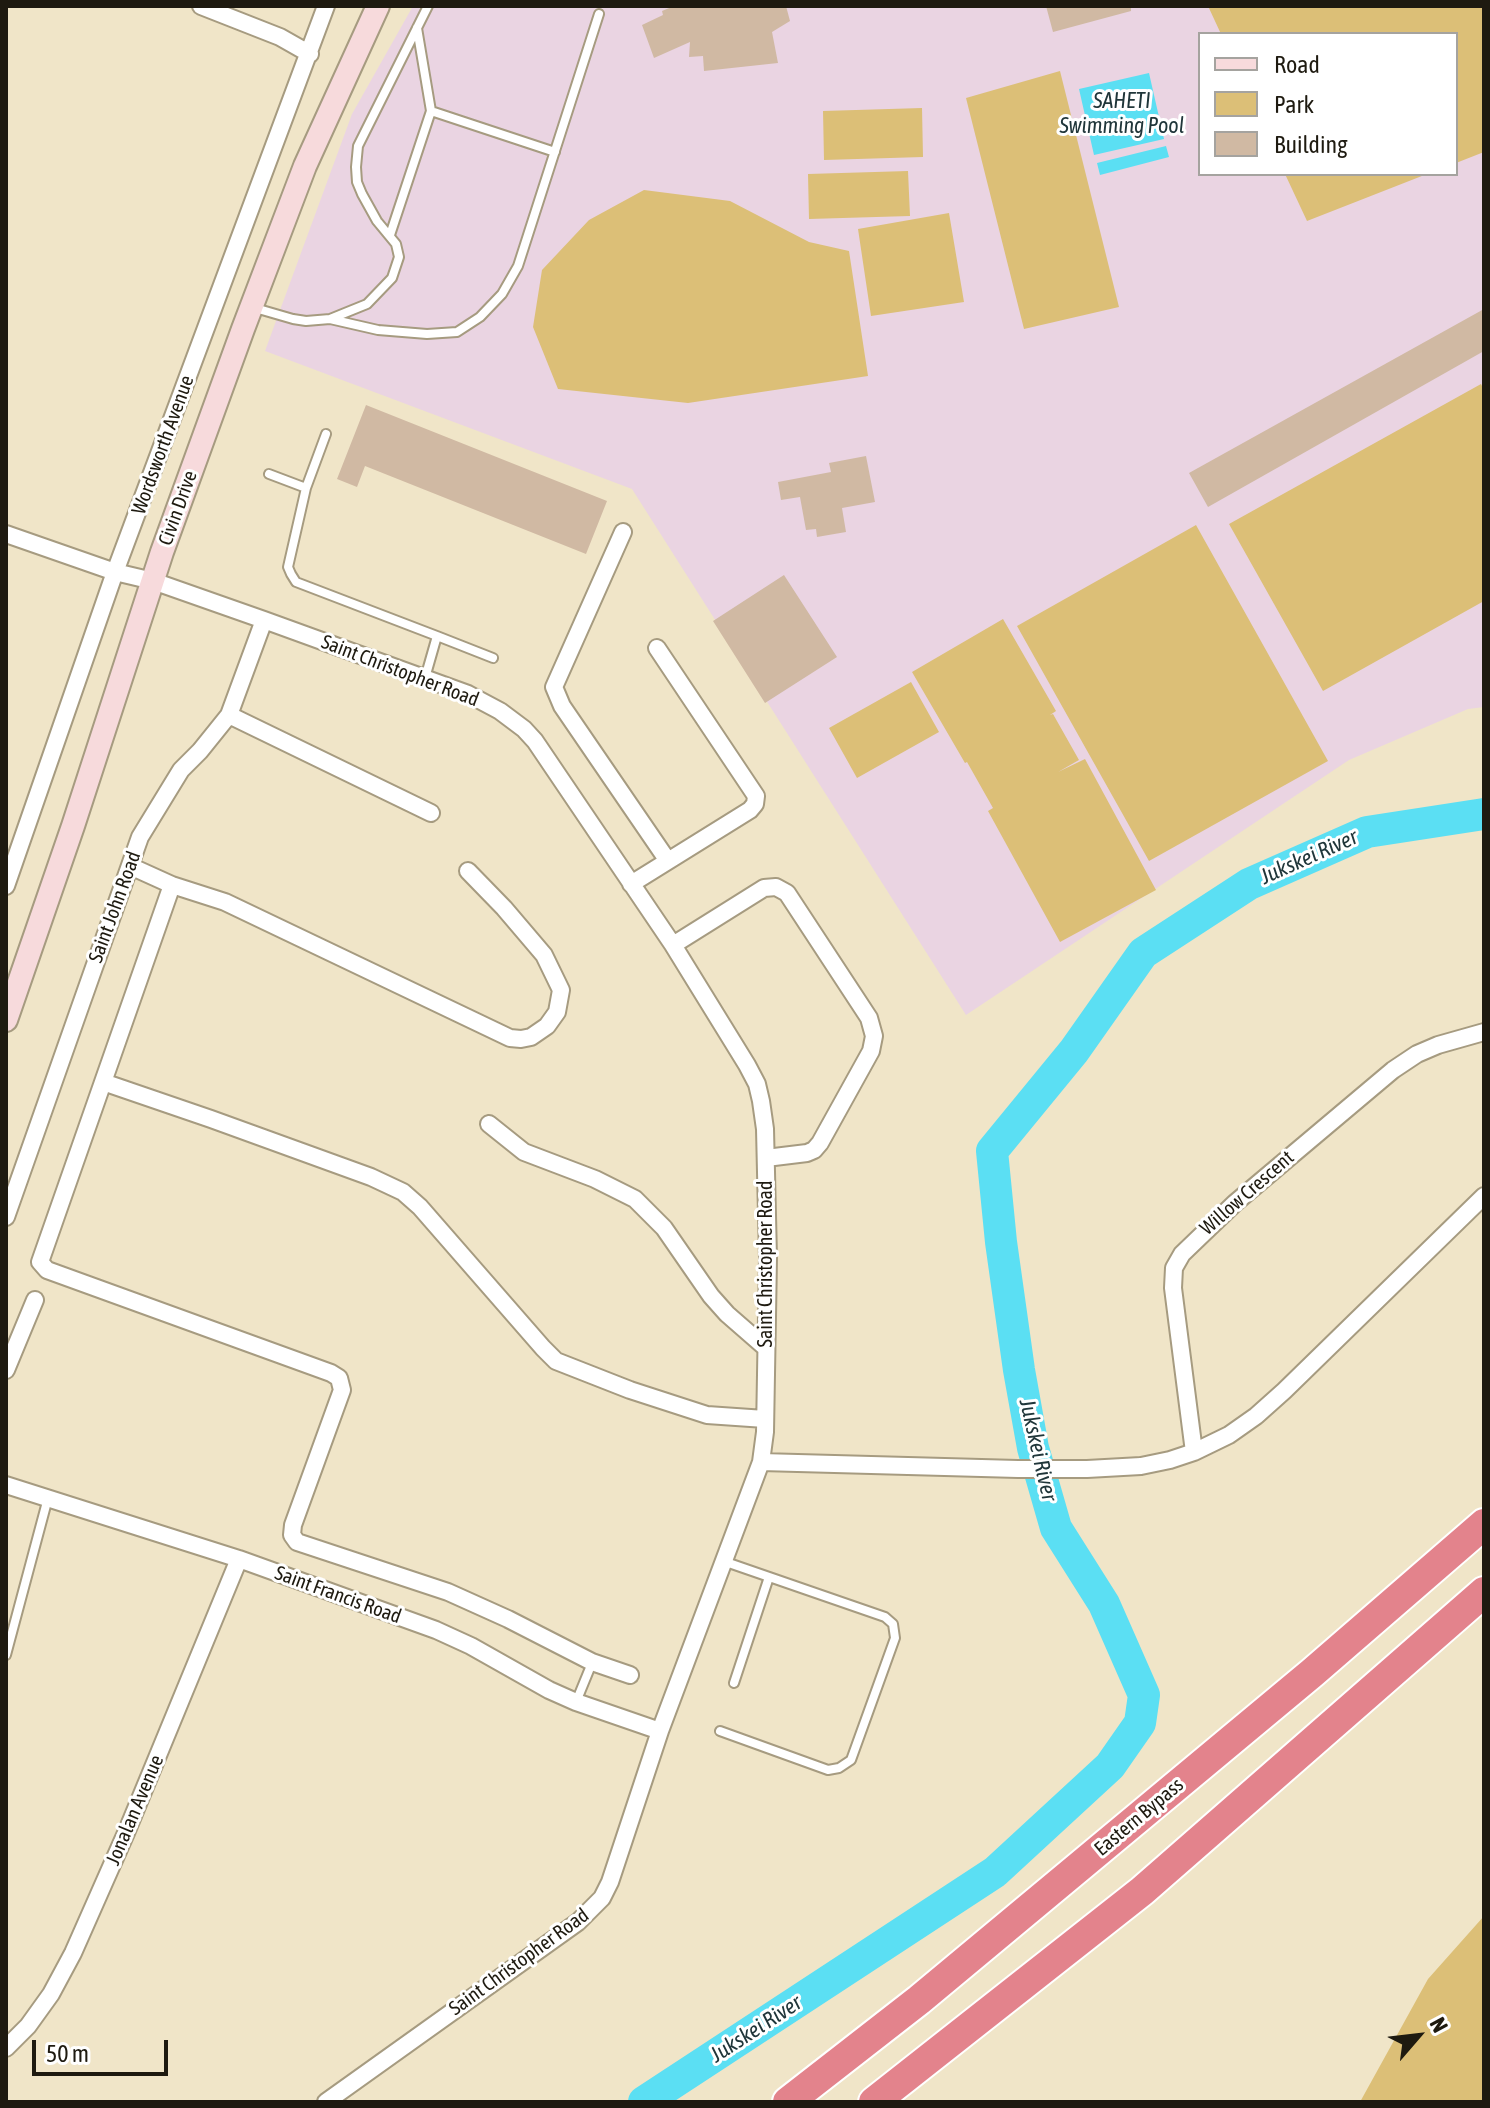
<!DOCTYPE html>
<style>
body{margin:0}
#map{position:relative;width:1490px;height:2108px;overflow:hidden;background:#f0e5c8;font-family:"Asap Condensed",sans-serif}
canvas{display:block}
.frame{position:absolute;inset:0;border:8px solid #1e1a10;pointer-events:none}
.legend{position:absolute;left:1198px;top:32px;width:260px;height:144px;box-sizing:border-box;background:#fff;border:2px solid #a5a39f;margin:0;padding:10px 14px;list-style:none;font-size:24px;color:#1e1a10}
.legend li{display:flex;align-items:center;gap:16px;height:40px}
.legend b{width:40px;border:2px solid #a5a39f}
.north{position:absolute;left:1378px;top:1996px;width:80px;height:80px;-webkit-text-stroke:6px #fff;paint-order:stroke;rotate:62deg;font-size:22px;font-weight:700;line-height:32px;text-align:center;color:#1e1a10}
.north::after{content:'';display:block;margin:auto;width:28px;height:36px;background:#1e1a10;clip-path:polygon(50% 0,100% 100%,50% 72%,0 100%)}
.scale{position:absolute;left:32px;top:2040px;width:136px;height:36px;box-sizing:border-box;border:4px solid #1e1a10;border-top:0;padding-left:10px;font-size:24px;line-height:28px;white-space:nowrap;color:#1e1a10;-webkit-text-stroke:6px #fff;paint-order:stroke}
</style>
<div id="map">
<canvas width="1490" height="2108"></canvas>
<div class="frame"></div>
<ul class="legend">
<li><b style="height:10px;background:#f7dadc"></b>Road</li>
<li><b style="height:22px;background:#dcbf77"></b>Park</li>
<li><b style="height:22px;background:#d0b9a3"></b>Building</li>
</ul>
<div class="north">N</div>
<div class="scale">50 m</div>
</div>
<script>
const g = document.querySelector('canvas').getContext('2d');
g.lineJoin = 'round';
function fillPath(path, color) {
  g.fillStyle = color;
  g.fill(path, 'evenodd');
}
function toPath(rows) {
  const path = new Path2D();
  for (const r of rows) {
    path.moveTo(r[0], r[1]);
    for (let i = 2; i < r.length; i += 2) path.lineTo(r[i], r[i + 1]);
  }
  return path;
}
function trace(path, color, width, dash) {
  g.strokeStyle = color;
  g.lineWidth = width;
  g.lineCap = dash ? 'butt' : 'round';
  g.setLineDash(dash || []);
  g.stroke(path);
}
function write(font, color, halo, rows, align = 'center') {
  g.font = font + ' "Asap Condensed",sans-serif';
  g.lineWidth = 6;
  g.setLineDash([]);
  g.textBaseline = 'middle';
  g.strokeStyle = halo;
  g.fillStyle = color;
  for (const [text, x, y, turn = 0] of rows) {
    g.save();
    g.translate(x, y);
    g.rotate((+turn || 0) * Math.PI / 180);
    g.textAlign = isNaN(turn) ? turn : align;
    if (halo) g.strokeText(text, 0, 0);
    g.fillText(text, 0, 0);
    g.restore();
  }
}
fillPath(toPath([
 [413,6,1484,6,1484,707,1468,709,1349,760,966,1015,632,489,265,351,352,114],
 [1200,34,1456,34,1456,174,1200,174]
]), '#ead4e2');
fillPath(toPath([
 [1208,6,1484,6,1484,152,1456,163,1456,34,1221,34],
 [1060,71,1119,307,1024,329,966,98],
 [922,108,923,157,824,160,823,111],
 [908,171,910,216,809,219,808,174],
 [1285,174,1427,174,1307,221],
 [644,190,730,201,809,242,849,251,868,376,688,403,558,389,533,327,542,270,589,220],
 [949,213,964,302,871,316,858,229],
 [1481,384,1484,390,1484,601,1323,691,1229,524],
 [1196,525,1328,761,1149,861,1017,626],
 [1003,619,1056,711,1050,715,1053,714,1079,760,1058,772,1085,759,1156,890,1060,942,988,811,993,808,967,762,965,763,912,672],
 [911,682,939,732,857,778,829,728],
 [1484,1916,1484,2102,1360,2102,1428,1979]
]), '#dcbf77');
fillPath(toPath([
 [1149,73,1164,139,1094,155,1079,89],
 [1166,146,1169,157,1100,175,1097,163]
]), '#5bdff3');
trace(toPath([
 [644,2102,995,1872,1110,1766,1140,1723,1144,1695,1104,1604,1056,1528,1033,1448,1019,1370,1001,1242,992,1151,1074,1051,1143,953,1249,884,1367,832,1484,814]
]), '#5bdff3', 32);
fillPath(toPath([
 [674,6,786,6,790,21,772,32,778,63,704,71,703,56,689,57,690,42,654,58,642,25,663,15,662,11],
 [1046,6,1131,6,1131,11,1053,32],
 [1484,309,1484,351,1208,507,1189,473],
 [366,405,607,501,586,554,365,466,357,487,337,479],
 [866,456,875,502,842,508,846,532,817,537,816,529,806,530,800,497,781,500,778,482,831,472,829,463],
 [784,575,837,657,765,703,713,621]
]), '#d0b9a3');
const lane = toPath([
 [431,111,555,152],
 [390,235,431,111,417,28],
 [255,308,293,319,306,321,330,319,367,304,392,278,399,257,396,244,377,221,362,194,357,182,356,167,358,146,428,6],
 [330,319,378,330,427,334,457,332,480,317,502,294,518,266,599,14],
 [326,434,306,488,288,567,291,574,296,582,437,636,425,678],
 [269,474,306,488],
 [437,636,493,658],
 [6,1655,48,1498],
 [734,1683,769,1577],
 [576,1702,592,1663],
 [720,1731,828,1770,839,1768,851,1760,895,1638,893,1624,885,1617,723,1561]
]);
const street = toPath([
 [201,6,280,37,310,54],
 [623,532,554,687,562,706,668,861],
 [6,534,115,572,153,581,264,620,468,694,500,711,524,729,535,741,673,945,747,1065,757,1084,761,1101,765,1129,768,1258,765,1432,761,1462,660,1731,610,1882,602,1898,578,1922,326,2102],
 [229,715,431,813],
 [130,866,172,885],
 [468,871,504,908,544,955,561,990,557,1012,547,1026,531,1037,521,1039,510,1038,225,902,172,885,40,1262,47,1270,331,1373,339,1378,342,1390,293,1525,292,1535,297,1542,448,1592,508,1619,592,1662,630,1675],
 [631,884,750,810,755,804,756,796,657,648],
 [6,886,115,572,326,6],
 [673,945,764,888,776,887,787,893,869,1018,874,1036,871,1051,820,1143,814,1150,807,1153,766,1158],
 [103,1082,211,1119,371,1177,403,1192,420,1207,543,1348,556,1361,630,1390,707,1415,765,1419],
 [489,1124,524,1152,595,1179,635,1199,664,1228,711,1296,727,1314,766,1348],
 [6,1217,140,837,181,770,200,751,229,715,264,620],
 [6,1370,35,1300],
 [1194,1452,1173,1288,1174,1268,1182,1254,1235,1203,1393,1070,1417,1054,1438,1045,1484,1032],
 [761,1462,1018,1469,1087,1469,1141,1466,1170,1460,1194,1452,1229,1435,1256,1416,1284,1391,1484,1196],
 [6,1485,239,1559,436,1630,471,1646,549,1690,576,1702,660,1731],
 [6,2048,28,2026,51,1994,73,1953,126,1833,239,1559]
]);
const secondary = toPath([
 [6,1020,73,826,162,552,243,329,305,166,378,6]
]);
const highway = toPath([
 [788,2102,919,2000,1312,1673,1484,1524],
 [874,2102,1142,1891,1484,1592]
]);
trace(lane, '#a69b80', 12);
trace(street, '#a69b80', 20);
trace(secondary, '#a69b80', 26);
trace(highway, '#fff', 34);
trace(lane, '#fff', 8);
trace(street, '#fff', 16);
trace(secondary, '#f7dadc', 22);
trace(highway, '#e3838c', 30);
write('20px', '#1e1a10', '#fff', [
 ["Wordsworth Avenue",163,445,-70],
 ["Civin Drive",178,508,-70],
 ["Saint Christopher Road",400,671,21],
 ["Saint John Road",115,907,-70],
 ["Willow Crescent",1247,1193,-41],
 ["Saint Christopher Road",766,1264,-90],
 ["Saint Francis Road",338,1595,20],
 ["Jonalan Avenue",135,1810,-67],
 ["Eastern Bypass",1139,1817,-40],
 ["Saint Christopher Road",519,1962,-36]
]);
write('italic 22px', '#20363a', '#fff', [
 ["SAHETI",1122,101],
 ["Swimming Pool",1122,126],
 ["Jukskei River",1309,857,-24],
 ["Jukskei River",1038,1450,77],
 ["Jukskei River",756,2029,-33]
]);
</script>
